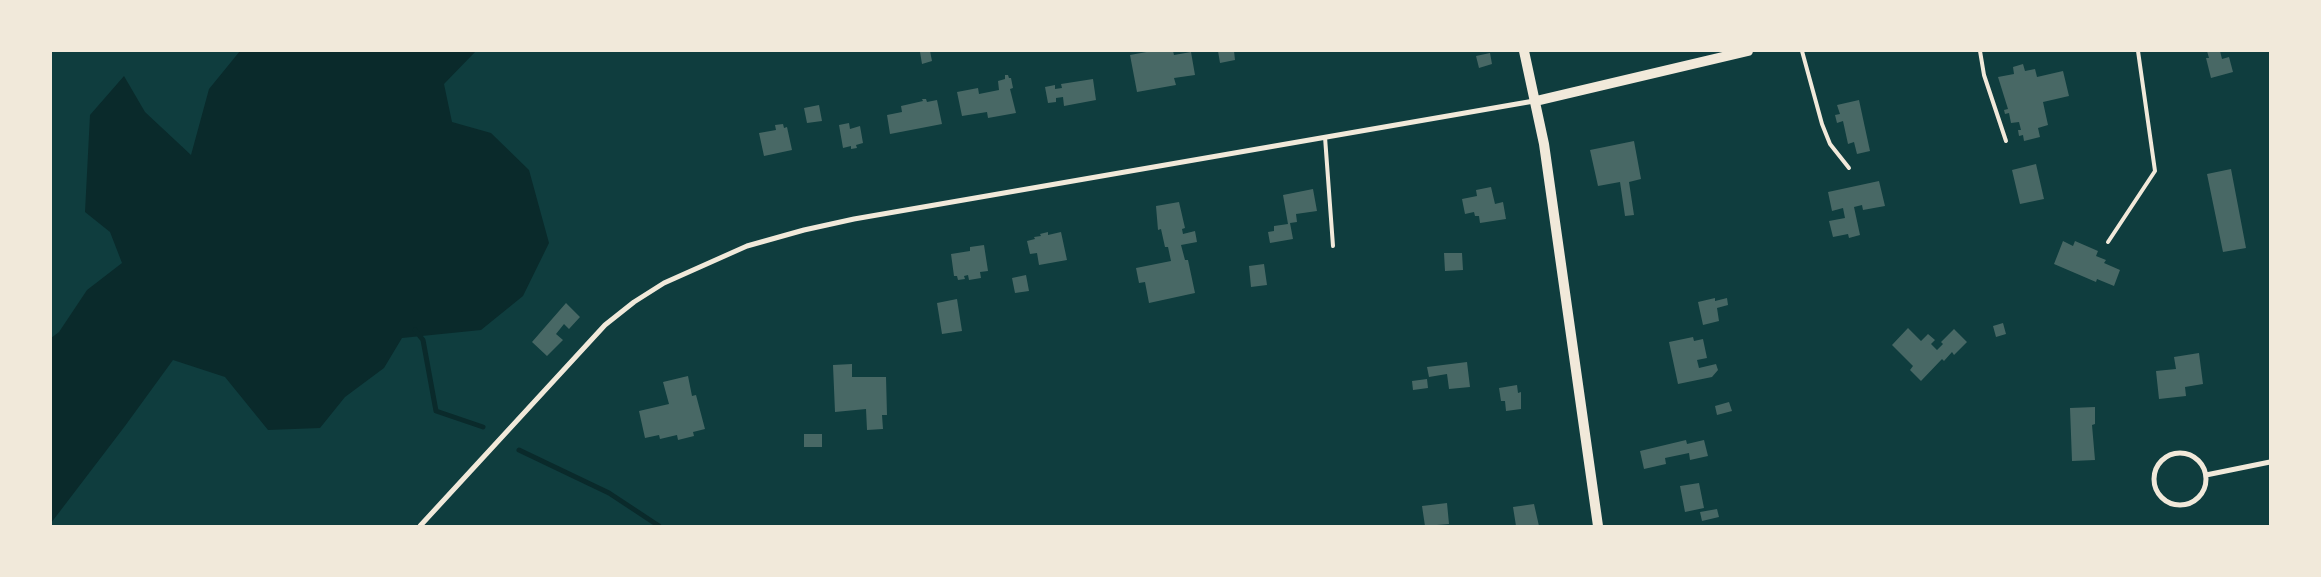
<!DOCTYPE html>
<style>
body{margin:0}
#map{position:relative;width:2321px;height:577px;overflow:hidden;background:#0f3d3e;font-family:Jost,sans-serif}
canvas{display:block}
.frame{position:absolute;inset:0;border:52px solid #f1e9da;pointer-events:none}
</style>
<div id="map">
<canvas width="2321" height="577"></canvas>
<div class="frame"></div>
</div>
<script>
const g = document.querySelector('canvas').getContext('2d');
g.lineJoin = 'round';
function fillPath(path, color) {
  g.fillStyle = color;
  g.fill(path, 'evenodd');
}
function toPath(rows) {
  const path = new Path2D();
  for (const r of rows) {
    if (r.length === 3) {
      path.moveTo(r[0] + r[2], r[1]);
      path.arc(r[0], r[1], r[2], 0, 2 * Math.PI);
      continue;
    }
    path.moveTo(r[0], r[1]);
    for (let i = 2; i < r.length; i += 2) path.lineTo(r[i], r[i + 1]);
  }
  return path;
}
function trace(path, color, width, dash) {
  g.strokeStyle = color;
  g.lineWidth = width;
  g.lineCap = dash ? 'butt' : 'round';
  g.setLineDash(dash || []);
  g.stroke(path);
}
fillPath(toPath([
 [240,51,476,51,444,84,452,122,491,133,529,170,549,243,523,296,481,330,402,338,384,368,345,397,320,428,268,430,225,377,173,360,125,426,51,523,51,338,59,332,87,290,122,263,110,232,85,212,90,115,124,76,145,112,191,155,209,89]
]), '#0a2a2b');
trace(toPath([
 [415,330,423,340,436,411,483,427],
 [519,450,609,493,659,526]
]), '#0a2a2b', 5);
fillPath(toPath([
 [930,51,932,61,922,64,920,52],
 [1152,51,1173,51,1174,55,1191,52,1195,75,1174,78,1176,85,1137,92,1130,55],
 [1218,51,1234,51,1235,60,1220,63],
 [2207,51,2220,51,2222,59,2229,57,2233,72,2211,78,2206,58,2209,58],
 [1490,53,1492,64,1479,68,1476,56],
 [2023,64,2025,71,2035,69,2037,77,2063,71,2069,96,2043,102,2048,125,2038,128,2040,137,2024,141,2023,135,2019,136,2018,130,2021,130,2019,122,2011,123,2009,113,2005,114,2004,110,2008,109,1998,77,2014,74,2013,67],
 [1005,75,1008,75,1009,78,1011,78,1013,88,1010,89,1016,113,988,118,987,112,962,116,957,92,978,88,979,94,999,90,998,81,1005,79],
 [1093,79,1096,100,1064,106,1063,97,1056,98,1056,102,1048,103,1045,87,1055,85,1055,89,1062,88,1061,84],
 [922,99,926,99,927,102,937,100,942,124,890,134,887,115,902,112,901,106,923,101],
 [1859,100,1870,151,1857,154,1854,142,1848,144,1843,121,1837,123,1835,115,1840,114,1837,105],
 [819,105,822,121,807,123,804,108],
 [849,123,850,129,860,126,863,143,856,145,857,148,851,149,851,146,843,148,839,125],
 [783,124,784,128,787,127,792,150,764,156,759,133,776,130,775,125],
 [1634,141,1641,179,1629,182,1634,215,1625,216,1620,182,1598,186,1590,150],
 [2036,164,2044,199,2020,204,2012,170],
 [2231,169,2246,248,2223,252,2207,174],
 [1879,181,1885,206,1863,210,1862,205,1854,207,1860,235,1849,238,1848,234,1833,237,1829,221,1845,218,1843,208,1832,211,1828,192],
 [1491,187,1495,204,1503,202,1506,219,1480,223,1479,216,1475,216,1474,212,1465,214,1462,199,1477,196,1476,190],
 [1313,189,1317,211,1296,214,1297,222,1290,223,1293,239,1270,243,1268,232,1274,231,1274,226,1288,224,1283,195],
 [1179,202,1185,228,1182,229,1183,234,1195,231,1197,242,1181,245,1185,260,1188,260,1195,293,1149,303,1145,282,1139,283,1136,268,1171,261,1168,247,1165,247,1161,229,1158,230,1156,206],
 [1048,232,1048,235,1061,232,1067,260,1039,265,1037,253,1030,254,1027,241,1035,239,1034,237,1041,236,1040,234],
 [2063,241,2073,246,2075,241,2098,251,2096,256,2106,260,2104,263,2120,270,2114,286,2097,279,2096,282,2054,264],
 [984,245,988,271,980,272,981,278,969,280,968,275,964,276,965,279,958,280,957,276,954,276,951,254,970,251,970,247],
 [1444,253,1462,253,1463,270,1445,271],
 [1264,264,1267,285,1251,287,1249,266],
 [1026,275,1029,291,1015,293,1012,278],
 [1715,298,1715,301,1727,298,1728,305,1717,308,1719,321,1703,325,1698,302],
 [957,299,962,331,942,334,937,303],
 [566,303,580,317,569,329,564,324,556,334,563,340,547,356,532,342],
 [2003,323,2006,334,1996,337,1993,326],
 [1908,328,1921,341,1928,334,1935,340,1931,344,1937,350,1943,344,1941,342,1954,329,1967,342,1954,355,1952,352,1944,361,1942,359,1921,381,1910,370,1913,366,1892,345],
 [1693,337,1694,341,1703,339,1707,358,1697,360,1699,368,1716,364,1718,370,1712,377,1678,384,1669,342],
 [2199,353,2203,384,2185,387,2186,396,2159,399,2156,371,2176,369,2174,357],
 [1467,362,1470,387,1449,389,1447,374,1429,377,1427,367],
 [852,364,852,377,886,377,887,415,882,415,883,429,867,430,866,409,835,412,833,365],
 [688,376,692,396,696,395,705,429,693,432,694,436,678,440,677,435,660,439,659,435,645,438,639,411,669,404,663,382],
 [1427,379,1428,388,1413,390,1412,381],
 [1517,385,1518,393,1521,392,1521,409,1506,411,1505,401,1501,401,1499,388],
 [1729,402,1732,411,1717,415,1715,406],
 [2095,407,2095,424,2092,425,2095,460,2072,461,2070,408],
 [804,434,822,434,822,447,804,447],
 [1686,440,1687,444,1704,440,1708,456,1690,460,1689,453,1665,458,1666,464,1644,469,1640,451],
 [1699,483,1704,508,1685,512,1680,486],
 [1447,503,1449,524,1425,526,1422,506],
 [1534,504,1539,526,1516,526,1513,507],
 [1717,509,1719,517,1702,521,1700,512]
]), '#486865');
trace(toPath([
 [1802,51,1822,124,1830,144,1849,168],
 [1980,51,1984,75,2006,141],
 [1325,137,1333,246],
 [2108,242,2155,171,2138,51]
]), '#f1e9da', 4);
trace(toPath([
 [2180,479,26],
 [2206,475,2270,462],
 [420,526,605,325,634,302,664,283,747,246,804,230,854,219,1534,101]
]), '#f1e9da', 5);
trace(toPath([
 [1524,51,1544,144,1598,526],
 [1536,101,1748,51]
]), '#f1e9da', 10);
</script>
